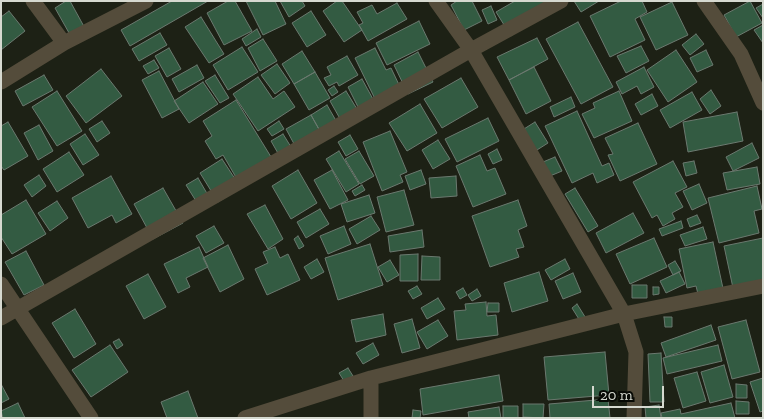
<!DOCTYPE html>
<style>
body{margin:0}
#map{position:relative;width:764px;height:419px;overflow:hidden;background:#1d2115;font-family:"Zilla Slab",serif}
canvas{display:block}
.frame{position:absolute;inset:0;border:2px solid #d6d9d0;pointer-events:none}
.scale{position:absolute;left:592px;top:386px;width:72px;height:22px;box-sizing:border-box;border:2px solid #d6d9d0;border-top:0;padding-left:6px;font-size:15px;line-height:18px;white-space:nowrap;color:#d6d9d0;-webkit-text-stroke:4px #080a05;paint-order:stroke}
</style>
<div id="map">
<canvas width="764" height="419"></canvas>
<div class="frame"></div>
<div class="scale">20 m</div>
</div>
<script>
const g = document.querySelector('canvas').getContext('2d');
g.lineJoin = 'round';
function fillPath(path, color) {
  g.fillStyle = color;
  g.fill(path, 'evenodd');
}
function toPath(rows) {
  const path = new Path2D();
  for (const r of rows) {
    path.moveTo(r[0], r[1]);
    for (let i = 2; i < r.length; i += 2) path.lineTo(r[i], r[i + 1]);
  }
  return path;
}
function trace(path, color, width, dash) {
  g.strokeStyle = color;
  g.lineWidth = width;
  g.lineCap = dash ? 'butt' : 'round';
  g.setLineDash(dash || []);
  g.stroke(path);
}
const building = toPath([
 [66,1,70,1,87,32,73,40,55,8,66,1],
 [172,1,208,1,130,46,121,30,172,1],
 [228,1,235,1,252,31,224,45,207,13,228,1],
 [246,1,275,1,286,24,263,35,246,1],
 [280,1,302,1,305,6,289,17,280,1],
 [337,1,342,1,362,30,344,42,323,11,337,1],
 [457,1,472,1,482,21,464,30,451,5,457,1],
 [515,1,553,1,511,36,496,12,515,1],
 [574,1,599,1,581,12,574,1],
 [621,1,642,1,647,12,635,19,645,40,610,57,590,16,621,1],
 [750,1,762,23,736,37,724,15,750,1],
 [672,2,688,35,656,50,640,17,672,2],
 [397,3,407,19,368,41,359,25,363,23,357,12,372,5,377,14,397,3],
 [763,4,763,18,756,8,763,4],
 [491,6,497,20,488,24,482,10,491,6],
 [9,11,25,31,1,50,1,17,9,11],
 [311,11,326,35,307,47,292,23,311,11],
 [201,17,224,54,209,63,185,27,201,17],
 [419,21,430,44,387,65,376,43,419,21],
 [578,22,613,87,581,104,546,39,578,22],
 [763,25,763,43,754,30,763,25],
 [257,29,261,37,246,46,242,39,257,29],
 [160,33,167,45,139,61,132,49,160,33],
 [696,34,704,44,690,55,682,45,696,34],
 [537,38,548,59,509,80,497,57,537,38],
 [263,39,277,61,260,71,248,48,263,39],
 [641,46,649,61,626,73,617,56,641,46],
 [242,47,258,72,228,90,213,65,242,47],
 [169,48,181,69,167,77,155,56,169,48],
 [375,48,386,70,391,68,402,91,377,103,355,58,375,48],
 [676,50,697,82,668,102,647,70,676,50],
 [706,50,713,65,697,72,690,58,706,50],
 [302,51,315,72,294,84,282,64,302,51],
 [418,52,433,82,408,94,394,65,418,52],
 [347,56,358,75,339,86,337,82,329,86,324,78,331,75,327,67,347,56],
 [154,60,159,68,148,74,143,66,154,60],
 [277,64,290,83,275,94,261,75,277,64],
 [197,65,204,78,179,92,172,79,197,65],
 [534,67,551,101,526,114,509,80,534,67],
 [644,67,654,87,641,94,637,86,622,94,616,82,644,67],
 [101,69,122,96,86,123,66,96,101,69],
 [159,71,179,109,162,118,142,80,159,71],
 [315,72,330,98,309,110,294,84,315,72],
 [44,75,53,90,23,106,15,91,44,75],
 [215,75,229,98,220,103,205,81,215,75],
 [258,77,273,99,284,91,295,107,258,131,233,94,258,77],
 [461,78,478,107,442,128,424,99,461,78],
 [362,79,374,101,359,109,348,87,362,79],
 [203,82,218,104,189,123,174,101,203,82],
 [334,86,338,92,332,96,328,90,334,86],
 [711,90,721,106,710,114,700,99,711,90],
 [57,91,82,131,57,146,32,107,57,91],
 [346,91,360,114,343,124,330,101,346,91],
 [619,91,632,121,594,138,582,114,595,108,593,103,619,91],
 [692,92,702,110,670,128,660,110,692,92],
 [652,94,658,106,641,115,635,104,652,94],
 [571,97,575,107,554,117,550,107,571,97],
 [236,100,276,165,241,186,223,155,216,159,205,141,212,136,203,121,236,100],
 [420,104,437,133,407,151,389,123,420,104],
 [327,105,342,131,325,140,311,115,327,105],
 [577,111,602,166,609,163,614,175,597,183,593,173,572,183,545,126,577,111],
 [737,112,743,141,688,152,683,122,737,112],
 [311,115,325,140,300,155,286,129,311,115],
 [488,118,499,141,457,162,445,139,488,118],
 [102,121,110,133,97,142,89,129,102,121],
 [279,121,284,129,272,136,267,129,279,121],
 [8,122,28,156,4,170,1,166,1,126,8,122],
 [535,122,548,143,529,155,516,134,535,122],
 [638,123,657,164,620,181,608,155,613,154,605,138,638,123],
 [39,125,53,151,38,160,24,133,39,125],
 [390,131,407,172,400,175,403,182,382,191,363,142,390,131],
 [85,134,99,155,83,165,70,144,85,134],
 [283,134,296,155,283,162,271,141,283,134],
 [350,135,358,149,346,156,338,142,350,135],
 [438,140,450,159,433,169,422,150,438,140],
 [752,143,759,158,733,171,726,157,752,143],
 [497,149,502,160,493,164,488,154,497,149],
 [339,151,359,184,346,192,326,159,339,151],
 [359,151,374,176,360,184,345,159,359,151],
 [69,152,84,175,57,192,43,169,69,152],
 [480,155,487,171,495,168,506,194,473,207,456,166,480,155],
 [555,157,562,171,550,176,543,162,555,157],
 [222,159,241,188,218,202,200,173,222,159],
 [673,161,687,187,675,193,683,207,672,213,675,219,663,226,657,215,652,218,633,182,673,161],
 [694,161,697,173,686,176,683,163,694,161],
 [757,167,760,184,727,190,723,173,757,167],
 [298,170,317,203,291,219,272,186,298,170],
 [332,170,348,200,330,209,314,180,332,170],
 [421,170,426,184,410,190,405,176,421,170],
 [39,175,46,186,32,197,24,185,39,175],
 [111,176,132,214,116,223,112,215,88,228,72,198,111,176],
 [456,176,457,196,431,198,429,178,456,176],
 [198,178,212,202,201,209,186,185,198,178],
 [699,184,707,203,692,210,683,191,699,184],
 [362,185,365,190,355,196,352,191,362,185],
 [757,186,762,209,754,211,759,233,719,243,708,198,757,186],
 [163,188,183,223,153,239,134,204,163,188],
 [575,188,598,226,588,232,565,194,575,188],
 [404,190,414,225,386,232,377,197,404,190],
 [369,195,375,213,347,222,341,204,369,195],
 [26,200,46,234,12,254,1,237,1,215,26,200],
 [518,200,527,226,518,230,524,247,516,249,519,257,490,267,472,216,518,200],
 [57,201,68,218,50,231,38,213,57,201],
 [265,205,283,239,268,249,247,214,265,205],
 [320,209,329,224,306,238,297,222,320,209],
 [633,213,644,233,606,253,596,233,633,213],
 [697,215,701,223,690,227,687,219,697,215],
 [371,216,380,230,357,244,349,229,371,216],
 [681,221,683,228,662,236,659,229,681,221],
 [214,226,224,243,206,253,196,236,214,226],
 [344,226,351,244,328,254,320,236,344,226],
 [703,227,707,239,685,246,680,235,703,227],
 [422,230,424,247,390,252,388,236,422,230],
 [298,236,304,246,299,249,294,239,298,236],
 [654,238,667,267,630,284,616,254,654,238],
 [763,238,763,281,733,288,724,246,763,238],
 [713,242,724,293,699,298,696,286,687,288,679,249,713,242],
 [370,244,383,285,338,300,325,258,370,244],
 [228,245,244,279,220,292,203,258,228,245],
 [199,247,208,267,186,278,190,287,178,293,164,264,199,247],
 [275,247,280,258,288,254,300,280,267,295,255,269,268,263,263,252,275,247],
 [26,251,44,285,24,295,5,262,26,251],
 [418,254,418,281,400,281,400,255,418,254],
 [422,256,440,257,440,280,421,280,422,256],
 [317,259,324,272,311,279,304,267,317,259],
 [565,259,570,269,551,280,545,270,565,259],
 [390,260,399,275,387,282,378,267,390,260],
 [675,261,681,271,673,275,668,265,675,261],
 [539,272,548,301,512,312,504,283,539,272],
 [679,272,685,284,666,293,660,281,679,272],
 [573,273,581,292,563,299,555,281,573,273],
 [148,274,166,307,144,319,126,286,148,274],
 [632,285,647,285,647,298,632,298,632,285],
 [417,286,422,294,413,299,408,291,417,286],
 [653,287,659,287,659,294,653,295,653,287],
 [463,288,467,295,460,299,456,292,463,288],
 [477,289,481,296,472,301,468,295,477,289],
 [438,298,445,309,427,319,421,308,438,298],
 [486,302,487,316,496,315,498,335,457,340,454,311,466,310,465,304,486,302],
 [488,303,499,303,499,312,487,312,488,303],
 [577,304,587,320,582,324,572,308,577,304],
 [75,309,96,344,74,358,52,323,75,309],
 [383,314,386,335,356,342,351,320,383,314],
 [664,317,672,317,672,327,665,327,664,317],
 [412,319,420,348,402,353,394,324,412,319],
 [438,320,448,336,427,349,417,332,438,320],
 [746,320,760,372,732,379,718,327,746,320],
 [711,325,716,340,666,357,661,343,711,325],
 [119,339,123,345,117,349,113,342,119,339],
 [373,343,379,355,363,364,356,353,373,343],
 [110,345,128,372,91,397,72,370,110,345],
 [718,345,722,361,667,374,663,358,718,345],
 [605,352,609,395,548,400,544,357,605,352],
 [661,353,664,402,650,402,648,354,661,353],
 [724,365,733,397,710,403,701,372,724,365],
 [348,368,353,376,344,381,339,373,348,368],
 [697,372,706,401,683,408,674,378,697,372],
 [499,375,503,401,423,415,420,389,499,375],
 [763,378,763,411,760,412,750,382,763,378],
 [1,384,9,399,1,403,1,384],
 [736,384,747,385,747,398,736,398,736,384],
 [188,391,198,418,167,418,161,402,188,391],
 [608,399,610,418,550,418,549,404,608,399],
 [736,401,749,402,749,414,736,414,736,401],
 [18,403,25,418,3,418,1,411,18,403],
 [731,403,735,418,662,418,661,413,680,409,681,414,731,403],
 [523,404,544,404,543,418,523,417,523,404],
 [659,405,661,418,646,418,645,407,659,405],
 [503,406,518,406,518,418,503,418,503,406],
 [499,407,501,418,469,418,468,412,499,407],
 [413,410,421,411,420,418,412,418,413,410]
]);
fillPath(building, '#335b42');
trace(building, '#6b796f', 1);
trace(toPath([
 [33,1,64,43],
 [436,1,471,50,624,314,636,352,634,418],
 [704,1,741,54,763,103],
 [1,82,64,43,146,1],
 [1,284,91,418],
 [1,318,471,50,561,1],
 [371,378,371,418],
 [245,418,371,378,624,314,763,286]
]), '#544c3b', 15);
</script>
